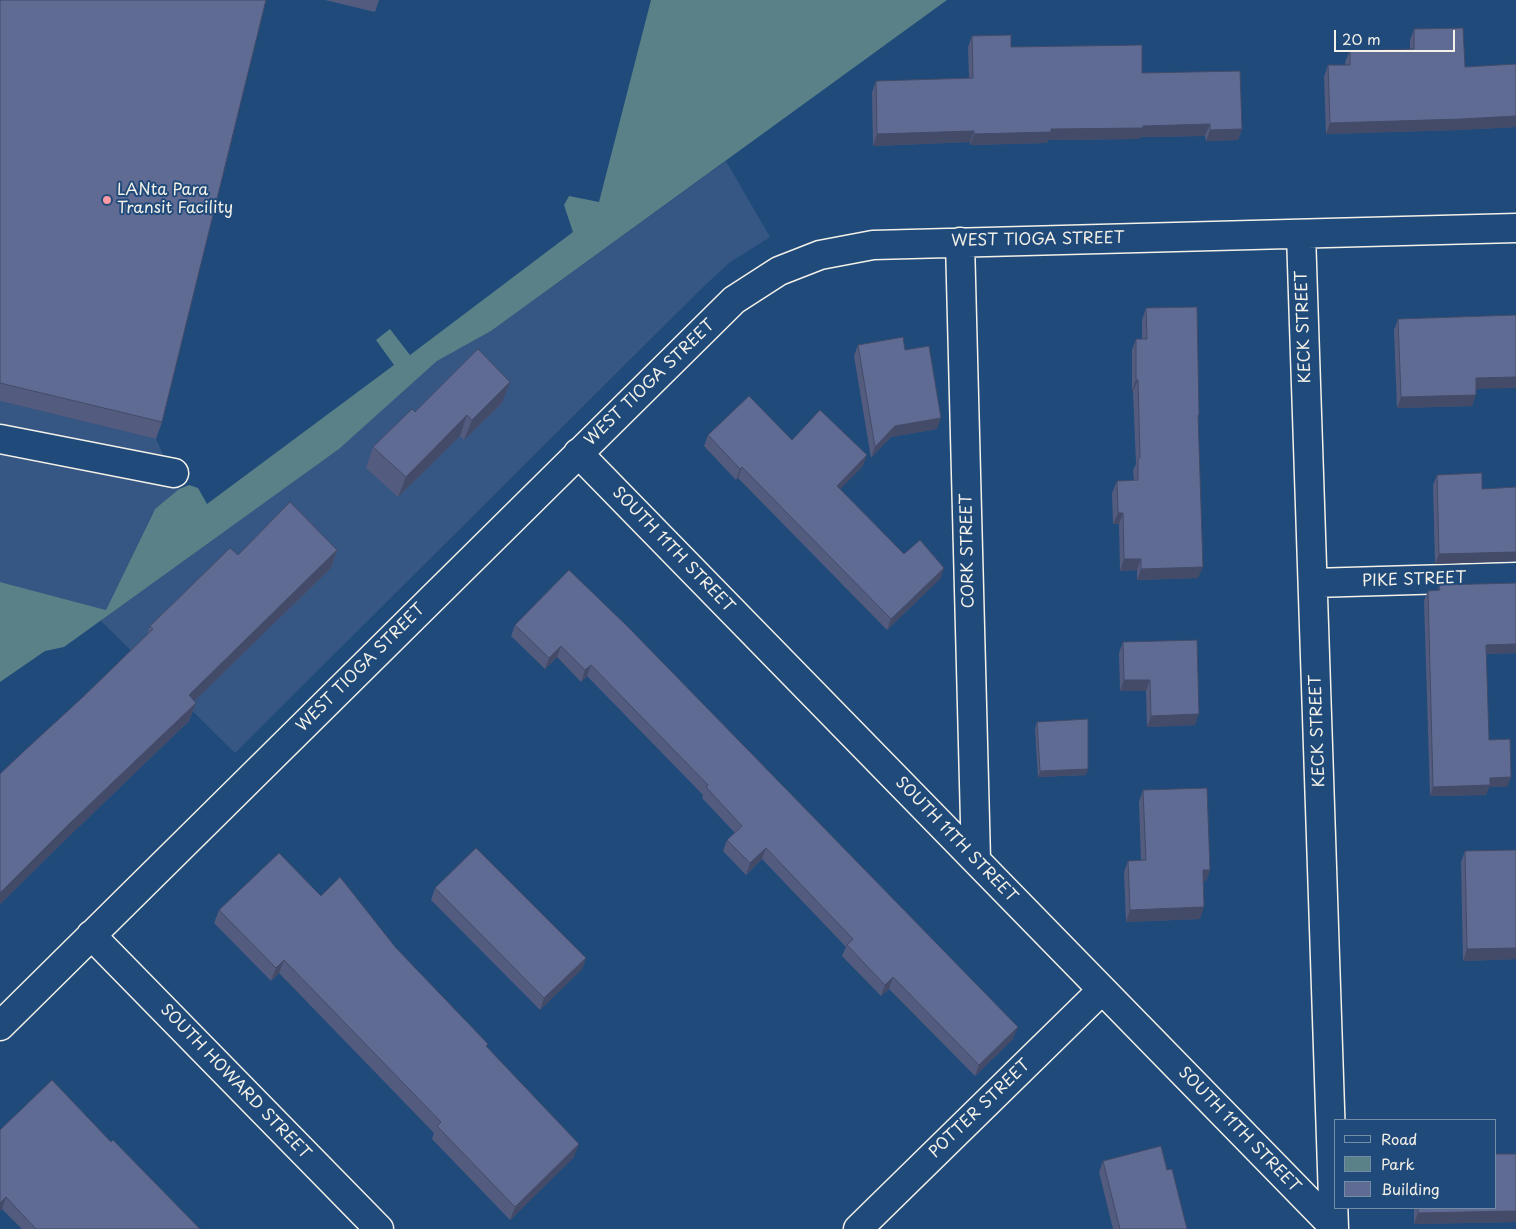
<!DOCTYPE html>
<style>
body{margin:0}
#map{position:relative;width:1516px;height:1229px;overflow:hidden;background:#1f4a7a;font-family:"Playpen Sans",sans-serif}
canvas{display:block}
.legend{position:absolute;left:1334px;top:1119px;width:162px;height:90px;box-sizing:border-box;background:#1f4a7a;border:1px solid #748da6;margin:0;padding:6px 9px;list-style:none;font-size:15px;color:#f4f1e8}
.legend li{display:flex;align-items:center;gap:10px;height:25px}
.legend b{width:25px;border:1px solid #748da6}
.scale{position:absolute;left:1334px;top:30px;width:121px;height:22px;box-sizing:border-box;border:2px solid #f4f1e8;border-top:0;padding-left:6px;font-size:15px;line-height:18px;white-space:nowrap;color:#f4f1e8;-webkit-text-stroke:4px #1f4a7a;paint-order:stroke}
</style>
<div id="map">
<canvas width="1516" height="1229"></canvas>
<ul class="legend">
<li><b style="height:6px;background:#1f4a7a"></b>Road</li>
<li><b style="height:14px;background:#5a8187"></b>Park</li>
<li><b style="height:14px;background:#606b94"></b>Building</li>
</ul>
<div class="scale">20 m</div>
</div>
<script>
const g = document.querySelector('canvas').getContext('2d');
g.lineJoin = 'round';
function fillPath(path, color) {
  g.fillStyle = color;
  g.fill(path, 'evenodd');
}
function toPath(rows) {
  const path = new Path2D();
  for (const r of rows) {
    path.moveTo(r[0], r[1]);
    for (let i = 2; i < r.length; i += 2) path.lineTo(r[i], r[i + 1]);
  }
  return path;
}
function trace(path, color, width, dash) {
  g.strokeStyle = color;
  g.lineWidth = width;
  g.lineCap = dash ? 'butt' : 'round';
  g.setLineDash(dash || []);
  g.stroke(path);
}
function write(font, color, halo, rows, align = 'center') {
  g.font = font + ' "Playpen Sans",sans-serif';
  g.lineWidth = 4;
  g.setLineDash([]);
  g.textBaseline = 'middle';
  g.strokeStyle = halo;
  g.fillStyle = color;
  for (const [text, x, y, turn = 0] of rows) {
    g.save();
    g.translate(x, y);
    g.rotate((+turn || 0) * Math.PI / 180);
    g.textAlign = isNaN(turn) ? turn : align;
    if (halo) g.strokeText(text, 0, 0);
    g.fillText(text, 0, 0);
    g.restore();
  }
}
fillPath(toPath([
 [726,161,770,237,729,263,700,290,235,753,100,620,339,449,437,361,491,331],
 [0,401,156,439,179,489,154,510,106,610,0,582]
]), '#365784');
fillPath(toPath([
 [651,0,947,0,491,331,437,361,339,449,64,647,45,651,0,682,0,582,106,610,155,509,179,489,189,485,198,488,207,504,394,365,376,340,390,329,410,355,573,232,564,205,569,196,599,202]
]), '#5a8187');
const minor = toPath([
 [1301,234,1334,1229],
 [960,242,976,860],
 [0,439,174,473],
 [578,453,1334,1227],
 [1313,583,1516,577],
 [91,935,379,1229],
 [0,1026,734,300,779,271,820,255,873,245,1516,228],
 [858,1229,1102,990]
]);
trace(minor, '#f4f1e8', 31);
trace(minor, '#1f4a7a', 28);
fillPath(toPath([
 [0,0,162,422,156,439,0,401],
 [325,0,379,0,375,12],
 [1414,29,1465,67,1516,64,1516,127,1458,130,1326,134,1324,77,1328,65,1346,65,1345,62,1350,51,1410,49,1410,40],
 [972,36,1011,47,1142,73,1242,129,1238,140,1206,141,1205,136,1140,137,1139,139,1048,140,1047,143,970,145,970,142,873,146,872,92,876,81,969,78,968,47],
 [1146,308,1199,415,1198,418,1198,578,1137,580,1137,570,1120,571,1119,524,1113,524,1112,493,1117,481,1134,481,1133,470,1136,464,1133,391,1132,391,1132,350,1136,339,1142,339,1142,320],
 [1398,319,1476,389,1472,406,1397,408,1394,330],
 [858,345,905,350,937,429,891,437,871,458,854,356],
 [502,403,464,440,460,436,398,497,366,468,373,447,415,412],
 [708,435,792,440,863,466,840,489,904,554,944,568,940,579,887,630,738,478,736,480,704,446],
 [1482,473,1435,564,1433,485,1437,475],
 [337,550,331,568,194,701,196,703,189,721,63,842,0,904,0,774,83,697,147,635,150,626,238,555],
 [569,570,1013,1039,975,1076,889,989,881,996,842,956,846,947,762,859,746,875,723,851,727,840,735,833,702,798,703,795,587,676,581,682,557,657,545,669,511,636,515,625],
 [1439,585,1516,653,1486,654,1489,740,1507,787,1489,787,1486,795,1430,796,1424,600,1428,591,1438,590],
 [1123,642,1195,725,1147,727,1146,691,1120,691,1119,653],
 [1037,722,1086,775,1038,777,1035,728],
 [1143,790,1210,870,1206,881,1203,881,1200,919,1126,922,1124,872,1128,861,1141,861,1139,802],
 [1516,850,1516,959,1463,961,1461,862,1465,851],
 [435,888,586,958,582,969,540,1010,431,900],
 [321,896,396,948,487,1047,574,1157,510,1220,432,1139,434,1133,279,973,271,981,214,923,219,910],
 [0,1130,111,1142,200,1229,22,1229,2,1209,0,1211],
 [1495,1150,1495,1154,1516,1154,1516,1222,1414,1224,1414,1208,1495,1208],
 [1103,1161,1167,1170,1187,1229,1113,1229,1099,1172]
]), '#535c7f');
fillPath(toPath([
 [1516,116,1516,127,1458,130,1326,134,1330,123],
 [1210,124,1205,136,1140,137,1139,139,1048,140,1047,143,970,145,974,134,1051,129],
 [1242,129,1238,140,1206,141,1210,130],
 [974,131,970,142,873,146,877,134],
 [1516,377,1516,388,1472,389,1476,378],
 [1136,380,1138,380,1133,391,1132,391],
 [510,382,502,403,464,440,472,420],
 [1476,395,1472,406,1397,408,1401,397],
 [467,415,460,436,398,497,406,477],
 [941,418,937,429,891,437,871,458,875,447,895,426],
 [867,455,863,466,833,497,837,486],
 [742,467,738,478,736,480,740,469],
 [1118,513,1123,513,1119,524,1113,524],
 [337,550,331,568,182,713,189,695],
 [1516,552,1516,561,1435,564,1439,554],
 [1124,559,1141,559,1137,570,1120,571],
 [1203,567,1198,578,1137,580,1141,569],
 [944,568,940,579,887,630,891,619],
 [1516,644,1516,653,1482,654,1486,645],
 [561,646,557,657,545,669,549,658],
 [591,665,587,676,581,682,585,670],
 [1124,680,1150,680,1146,691,1120,691],
 [196,703,189,721,63,842,0,904,0,893,69,824],
 [1199,714,1195,725,1147,727,1151,716],
 [1088,769,1086,775,1038,777,1040,771],
 [1511,777,1507,787,1489,787,1486,795,1430,796,1433,787,1490,778],
 [766,848,762,859,746,875,750,863],
 [1203,870,1210,870,1206,881,1199,881],
 [1204,907,1200,919,1126,922,1130,910],
 [1516,948,1516,959,1463,961,1467,949],
 [586,958,582,969,540,1010,544,998],
 [284,960,279,973,271,981,276,968],
 [893,977,889,989,881,996,885,985],
 [1018,1027,1013,1039,975,1076,979,1065],
 [579,1144,574,1157,510,1220,515,1207],
 [6,1197,2,1209,0,1211,0,1203],
 [1516,1211,1516,1222,1414,1224,1418,1213]
]), '#434b68');
const building = toPath([
 [0,0,266,0,162,422,0,383,0,0],
 [1463,28,1465,67,1516,64,1516,116,1462,119,1330,123,1328,65,1350,65,1350,51,1414,49,1414,29,1463,28],
 [1011,35,1011,47,1142,45,1142,73,1240,71,1242,129,1210,130,1210,124,1143,126,1143,128,1051,129,1051,132,974,134,974,131,877,134,876,81,973,78,972,36,1011,35],
 [1197,307,1199,415,1198,415,1203,567,1141,569,1141,559,1124,559,1123,513,1118,513,1117,481,1138,480,1138,459,1140,458,1138,380,1136,380,1136,339,1147,339,1146,308,1197,307],
 [1516,315,1516,377,1476,378,1476,395,1401,397,1398,319,1516,315],
 [903,337,905,350,929,346,941,418,895,426,875,447,858,345,903,337],
 [478,349,510,382,472,420,467,415,406,477,373,447,412,409,415,412,478,349],
 [749,396,792,440,820,410,867,455,837,486,904,554,920,540,944,568,891,619,742,467,740,469,708,435,749,396],
 [1482,473,1482,489,1516,487,1516,552,1439,554,1437,475,1482,473],
 [290,502,337,550,189,695,196,703,69,824,0,893,0,774,22,753,83,697,153,629,150,626,230,548,238,555,290,502],
 [569,570,628,627,1018,1027,979,1065,893,977,885,985,847,945,853,939,766,848,750,863,727,840,742,826,706,787,708,785,591,665,585,670,561,646,549,658,515,625,569,570],
 [1516,583,1516,644,1486,645,1489,740,1510,739,1511,777,1490,778,1490,785,1433,787,1428,591,1440,590,1439,585,1516,583],
 [1197,640,1199,714,1151,716,1150,680,1124,680,1123,642,1197,640],
 [1088,719,1088,769,1040,771,1037,722,1088,719],
 [1207,788,1210,870,1203,870,1204,907,1130,910,1128,861,1146,860,1143,790,1207,788],
 [476,848,586,958,544,998,435,888,476,848],
 [1516,850,1516,948,1467,949,1465,851,1516,850],
 [279,853,321,896,340,877,396,948,488,1044,486,1046,579,1144,515,1207,437,1126,441,1122,284,960,276,968,219,910,279,853],
 [52,1080,111,1142,113,1140,200,1229,36,1229,6,1197,0,1203,0,1130,52,1080],
 [1161,1146,1167,1170,1172,1169,1187,1229,1120,1229,1103,1161,1161,1146],
 [1495,1150,1495,1154,1516,1154,1516,1211,1418,1213,1418,1208,1495,1208,1495,1150]
]);
fillPath(building, '#606b94');
trace(building, '#434b68', 1);
for (const [x, y, r, color] of [
 [107,200,5,"#ff9aa2"]
]) {
  const dot = new Path2D();
  dot.arc(x, y, r, 0, 2 * Math.PI);
  g.fillStyle = color;
  g.fill(dot);
  trace(dot, '#1f4a7a', 2);
}
write('16px', '#f4f1e8', '#1f4a7a', [
 ["LANta Para",117,191],
 ["Transit Facility",117,209]
], 'left');
write('16px', '#f4f1e8', '#1f4a7a', [
 ["WEST TIOGA STREET",1038,240,-1],
 ["KECK STREET",1304,327,-92],
 ["WEST TIOGA STREET",650,383,-44],
 ["SOUTH 11TH STREET",673,550,46],
 ["CORK STREET",968,551,-91],
 ["PIKE STREET",1414,580,-2],
 ["WEST TIOGA STREET",361,668,-45],
 ["KECK STREET",1318,731,-92],
 ["SOUTH 11TH STREET",956,840,46],
 ["SOUTH HOWARD STREET",235,1082,46],
 ["POTTER STREET",980,1109,-44],
 ["SOUTH 11TH STREET",1239,1130,46]
]);
</script>
